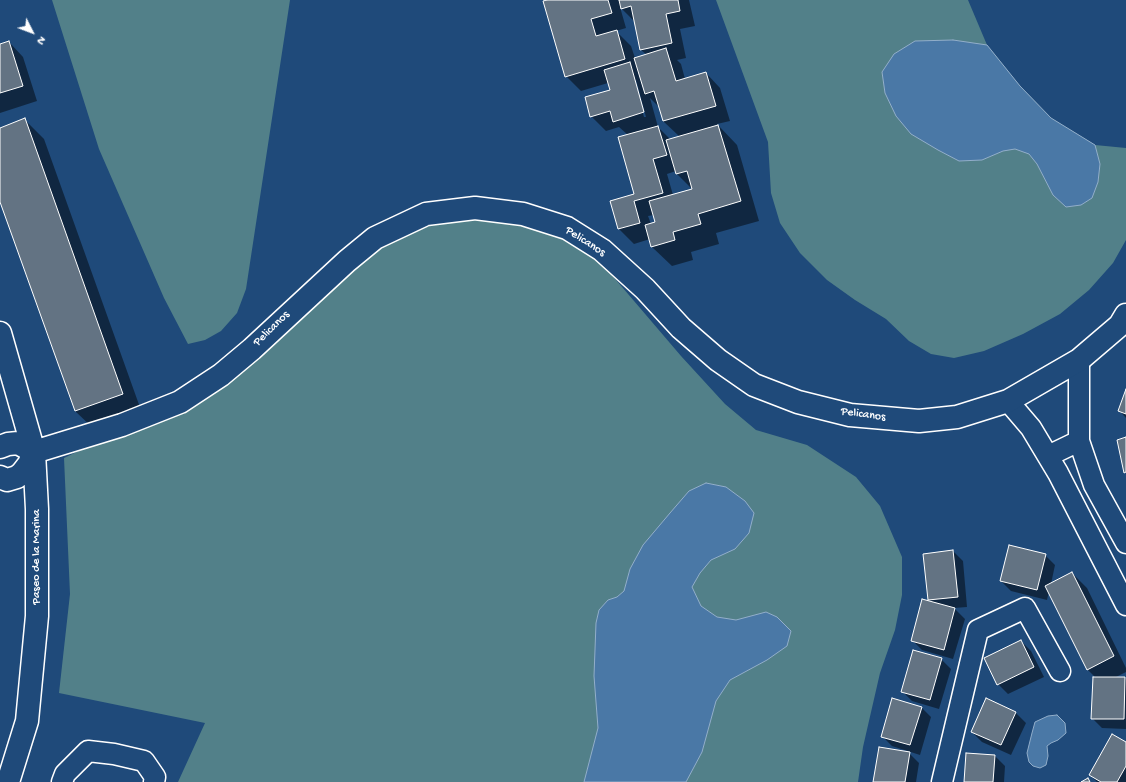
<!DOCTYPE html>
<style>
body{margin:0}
#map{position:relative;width:1126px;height:782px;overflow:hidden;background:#1f4a7a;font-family:"Gochi Hand",sans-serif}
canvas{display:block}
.north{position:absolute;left:12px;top:12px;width:40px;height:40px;-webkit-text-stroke:3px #1f4a7a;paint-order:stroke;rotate:132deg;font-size:11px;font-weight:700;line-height:16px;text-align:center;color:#fff}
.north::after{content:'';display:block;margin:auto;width:14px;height:18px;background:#fff;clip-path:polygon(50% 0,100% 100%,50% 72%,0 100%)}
</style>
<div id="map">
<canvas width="1126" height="782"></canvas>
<div class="north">N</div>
</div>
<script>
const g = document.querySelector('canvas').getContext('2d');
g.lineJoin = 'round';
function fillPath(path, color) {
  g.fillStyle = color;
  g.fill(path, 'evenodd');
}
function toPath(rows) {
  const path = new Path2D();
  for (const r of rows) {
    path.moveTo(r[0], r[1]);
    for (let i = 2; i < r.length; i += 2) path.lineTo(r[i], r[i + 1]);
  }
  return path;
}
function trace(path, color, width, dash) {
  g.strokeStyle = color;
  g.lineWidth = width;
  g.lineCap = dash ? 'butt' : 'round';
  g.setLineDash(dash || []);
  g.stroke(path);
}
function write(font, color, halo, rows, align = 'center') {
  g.font = font + ' "Gochi Hand",sans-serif';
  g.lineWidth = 3;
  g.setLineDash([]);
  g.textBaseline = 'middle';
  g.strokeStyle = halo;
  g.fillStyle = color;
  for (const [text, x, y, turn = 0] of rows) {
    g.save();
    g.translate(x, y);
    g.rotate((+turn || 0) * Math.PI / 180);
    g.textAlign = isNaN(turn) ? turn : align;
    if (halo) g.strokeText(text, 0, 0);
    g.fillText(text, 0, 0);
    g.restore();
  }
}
fillPath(toPath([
 [52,0,290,0,246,289,237,313,221,331,205,340,188,344,164,298,99,149],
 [716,0,968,0,987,45,1020,86,1051,118,1095,145,1126,148,1126,240,1113,263,1089,290,1060,314,1023,334,984,351,954,358,931,354,909,341,886,319,855,300,827,280,800,253,780,223,771,193,768,142],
 [501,215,559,229,605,267,681,356,725,404,756,430,807,445,856,477,880,506,902,557,902,595,895,630,880,673,863,747,858,782,178,782,205,723,59,693,70,594,64,458,122,430,197,396,367,252,432,223]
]), '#528089');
const water = toPath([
 [953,40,987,45,1020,86,1051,118,1095,145,1100,164,1098,182,1092,198,1081,205,1066,207,1053,195,1037,164,1029,154,1015,149,1003,151,982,160,959,161,938,150,911,134,896,116,885,93,882,72,894,54,915,41,953,40],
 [706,483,726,487,745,501,754,513,749,533,735,549,711,560,700,573,692,587,701,606,717,617,736,620,766,612,777,617,791,631,787,646,767,660,730,680,716,701,702,752,686,782,584,782,598,728,594,676,596,623,599,610,608,600,617,597,624,591,630,569,643,545,670,513,689,491,706,483],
 [1057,715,1065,723,1066,733,1058,740,1051,743,1047,746,1048,756,1046,765,1040,768,1033,766,1029,762,1027,753,1032,733,1035,722,1048,716,1057,715]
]);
fillPath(water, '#4a78a6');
trace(water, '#92aeca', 1);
fillPath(toPath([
 [550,0,619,0,620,1,620,0,689,0,695,26,680,29,686,58,677,60,681,64,685,79,706,73,720,88,730,121,717,124,737,145,759,221,716,233,719,244,691,252,693,260,672,266,652,247,650,239,634,244,619,229,635,195,628,135,619,127,606,131,591,116,611,91,608,83,581,91,566,76],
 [620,7,635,22,641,50,647,55,635,58,631,46,616,31,626,28],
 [634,80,636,80,646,117,644,117],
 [650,98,660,108,663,121,680,137,671,140,658,127],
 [676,171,677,174,693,190,673,195,667,174],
 [654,215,656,223,651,224,648,216],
 [9,42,23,57,37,101,0,113,0,45],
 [25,120,44,139,142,413,95,430,75,411,0,199,0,129],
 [1126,392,1126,418,1119,410],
 [953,551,963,561,967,607,954,608,965,619,953,659,922,650,912,640,932,603,929,600],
 [1045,555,1055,565,1051,584,1072,573,1087,588,1126,668,1126,672,1114,678,1125,678,1126,680,1126,729,1102,728,1092,718,1096,678,1087,669,1049,591,1047,600,1011,591,1001,581],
 [1021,641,1031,651,1044,677,1008,694,998,684],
 [941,659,951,669,939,709,912,701,902,691],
 [921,707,931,717,920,755,892,746,882,736],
 [1016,713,1026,723,1011,755,982,742,972,732],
 [1126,743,1126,782,1097,782,1090,775],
 [909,753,919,763,916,782,874,782],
 [995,756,1005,766,1004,782,965,782]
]), '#0007');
const building = toPath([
 [547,0,608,0,612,13,591,19,596,36,617,30,625,59,565,77,543,1,547,0],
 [619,0,678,0,680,11,666,14,672,43,640,50,631,6,621,9,619,0],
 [9,41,23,86,0,93,0,44,9,41],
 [666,48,676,81,706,72,716,106,663,121,654,91,645,94,634,58,666,48],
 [630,62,644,112,613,122,610,111,590,117,585,97,610,90,604,70,630,62],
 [25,118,123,394,75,411,0,202,0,128,25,118],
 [718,125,741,201,698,214,701,224,673,232,675,240,651,247,645,225,655,222,649,201,692,189,687,171,676,174,666,140,718,125],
 [658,126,667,155,653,159,663,193,634,201,640,223,618,229,610,201,634,194,618,137,658,126],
 [1126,389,1126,414,1118,411,1126,389],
 [1126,437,1126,472,1124,473,1117,440,1126,437],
 [1009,545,1046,554,1037,590,1000,581,1009,545],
 [953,550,958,597,928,600,923,554,953,550],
 [1072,572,1114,656,1087,670,1045,586,1072,572],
 [922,599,955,608,944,650,911,641,922,599],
 [1021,640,1034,667,997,685,984,658,1021,640],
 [913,650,942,658,930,700,901,692,913,650],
 [1093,677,1125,677,1124,719,1091,719,1093,677],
 [892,698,922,707,910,745,881,737,892,698],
 [986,698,1016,712,1001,745,971,732,986,698],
 [1112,734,1126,742,1126,766,1117,782,1101,782,1089,775,1112,734],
 [879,747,910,752,905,782,873,782,879,747],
 [966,753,995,755,993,782,964,782,966,753],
 [1088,778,1090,782,1081,782,1088,778]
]);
fillPath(building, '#637383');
trace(building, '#fff', 1);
const street = toPath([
 [1079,360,1079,441,1094,485,1126,543],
 [1008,401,1031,428,1058,473,1126,605],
 [1048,456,1079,441],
 [62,782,65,774,88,751,114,754,144,761,155,777,154,782],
 [942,782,978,630,1025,608,1060,671]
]);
const secondary = toPath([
 [0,333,34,452,37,509,37,616,27,721,8,782],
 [0,447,8,444,18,443,34,452,122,425,180,402,221,375,252,349,347,261,375,238,426,214,475,208,523,214,567,228,602,250,645,289,681,328,718,360,754,385,798,402,850,415,919,421,957,417,1008,401,1079,360,1120,325,1126,315],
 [0,477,7,480,17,477,22,473,29,464,34,452]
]);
trace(street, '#fff', 23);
trace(secondary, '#fff', 25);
trace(street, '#1f4a7a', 20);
trace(secondary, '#1f4a7a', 22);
write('12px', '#fff', '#1f4a7a', [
 ["Pelicanos",585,242,33],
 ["Pelicanos",272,329,-44],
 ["Pelicanos",863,415,8],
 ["Paseo de la Marina",37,557,-90]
]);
</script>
